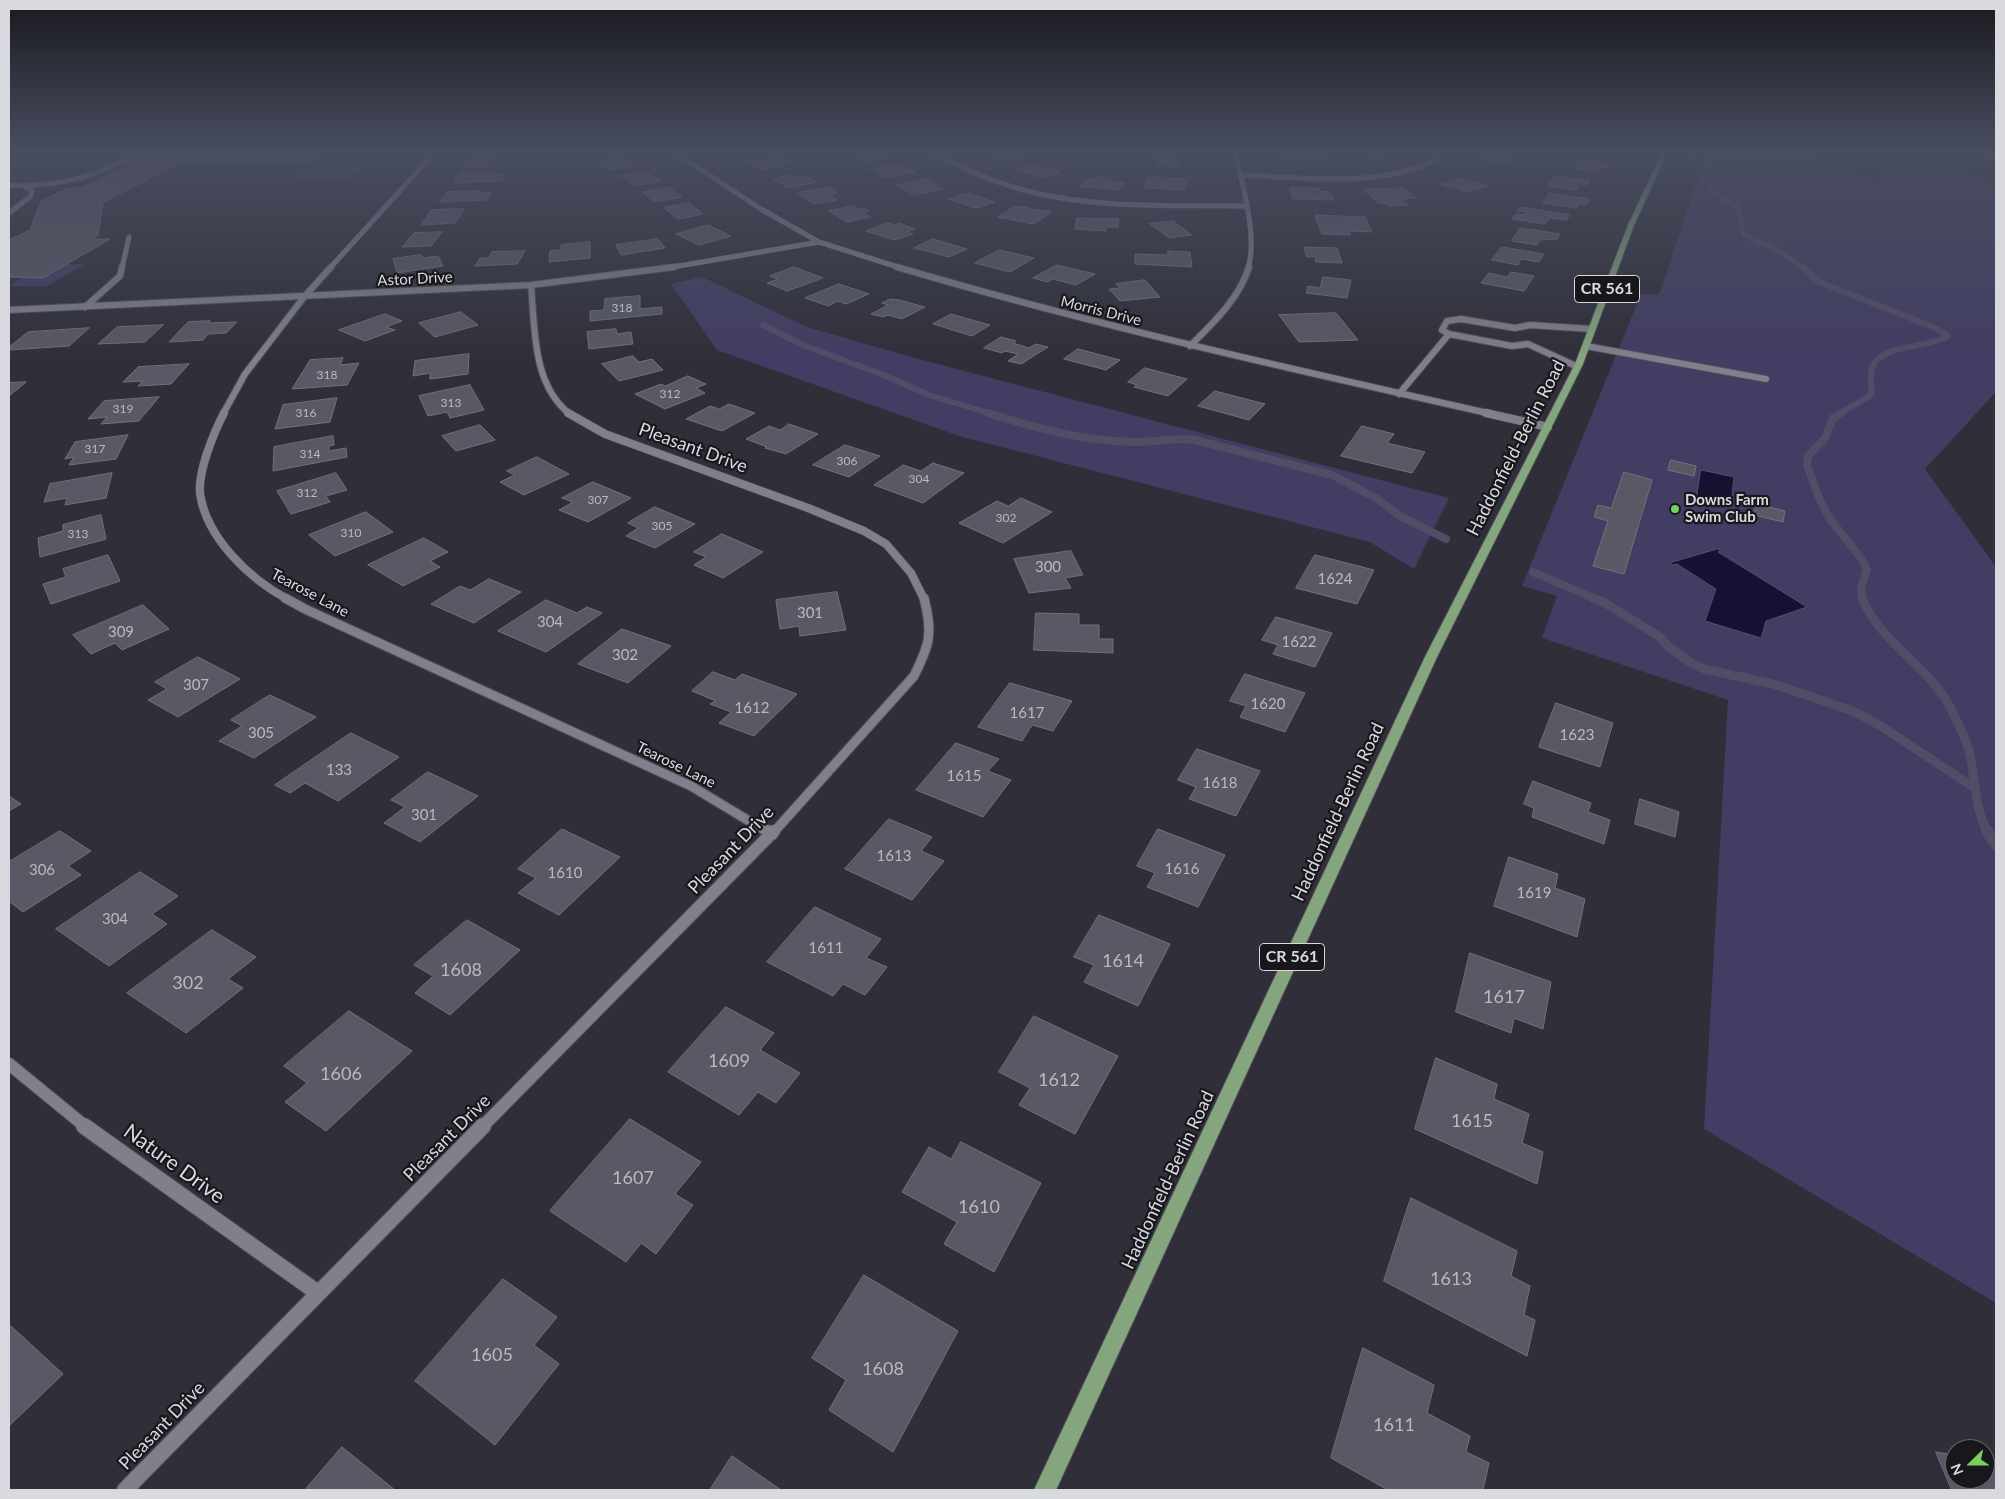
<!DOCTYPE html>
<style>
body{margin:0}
#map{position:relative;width:2005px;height:1499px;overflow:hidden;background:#302f39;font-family:Lato,sans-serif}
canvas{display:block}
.frame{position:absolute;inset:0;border:10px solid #d9d9e0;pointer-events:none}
.north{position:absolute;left:1945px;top:1439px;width:50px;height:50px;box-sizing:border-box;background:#18181c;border:1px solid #65656a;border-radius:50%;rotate:248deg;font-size:14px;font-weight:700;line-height:20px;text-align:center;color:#d9d9e0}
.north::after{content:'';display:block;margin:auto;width:18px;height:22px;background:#76d25a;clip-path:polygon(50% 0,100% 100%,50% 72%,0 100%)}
</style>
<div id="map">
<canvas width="2005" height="1499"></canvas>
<div class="frame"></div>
<div class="north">N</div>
</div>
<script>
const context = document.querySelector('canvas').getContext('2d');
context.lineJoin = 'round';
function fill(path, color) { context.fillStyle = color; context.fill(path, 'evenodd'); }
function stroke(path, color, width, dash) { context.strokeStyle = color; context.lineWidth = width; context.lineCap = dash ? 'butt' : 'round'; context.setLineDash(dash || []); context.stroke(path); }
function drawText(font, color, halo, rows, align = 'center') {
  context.font = font + ' Lato,sans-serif'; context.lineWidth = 4.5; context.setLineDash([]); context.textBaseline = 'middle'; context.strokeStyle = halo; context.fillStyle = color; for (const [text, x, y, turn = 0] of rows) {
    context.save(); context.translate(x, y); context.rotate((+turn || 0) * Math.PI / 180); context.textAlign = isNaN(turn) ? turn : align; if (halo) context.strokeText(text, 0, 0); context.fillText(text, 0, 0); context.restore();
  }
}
fill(new Path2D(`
 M1707,151H1812L1875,181L1882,168L1940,160L1996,185V392L1925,469L1996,567V1303L1704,1129L1728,700L1542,638L1557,596L1522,586L1641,294L1659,295Z
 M311,165L367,166L345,180L288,179Z
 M67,264H85L47,286H9L22,277L43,278Z
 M702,277L807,327L911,357L1449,498L1414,569L1370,542L959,436L717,350L671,284Z`), '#423d63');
const water = new Path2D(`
 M1701,470L1734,477L1731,505L1697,497Z
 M1718,549L1721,551L1718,552L1807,607L1766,621L1761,638L1705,621L1716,589L1677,564L1673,565L1670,563Z`);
fill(water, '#181033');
stroke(water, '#524c67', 1);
stroke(new Path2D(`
 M1639,151L1642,152
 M1690,157L1715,163L1698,170L1707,179L1713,192L1738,207L1744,235L1777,250L1804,268`), '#524c67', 5);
stroke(new Path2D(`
 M1803,267L1813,278L1824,284L1936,328L1948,336C1929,348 1878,345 1872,368C1869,377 1873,386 1871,395L1839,414
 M763,325L805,346L884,375L929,395L992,414`), '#524c67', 6);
stroke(new Path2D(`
 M988,413C1035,428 1081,440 1130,442C1152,443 1173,437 1195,440L1332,475L1376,498L1400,516L1446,539
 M1841,413L1833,418L1825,438L1808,456L1807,465L1819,498L1830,519L1860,557L1867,569L1861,588L1863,599
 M1533,572L1596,599`), '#524c67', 8);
stroke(new Path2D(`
 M1593,598L1605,603L1660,637L1670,648L1691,663L1704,669L1773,684L1853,711L1881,726L1973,787
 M1862,598C1878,640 1927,665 1949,705C1957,721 1966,737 1970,755C1976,782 1974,807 1988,833`), '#524c67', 9);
stroke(new Path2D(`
 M1987,831L1996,844`), '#524c67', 12);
const building = new Path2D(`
 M157,151L328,152L306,165L179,164L103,202L98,235L92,239H110L43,278L9,277V240L30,230L41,201L68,188H82Z
 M726,151H754L757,153L735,157Z
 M855,151H874L888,158L868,162L849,153Z
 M987,151H1016L1026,156L1000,161L982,152Z
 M1280,151H1323L1327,158L1285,160Z
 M1361,151H1387L1382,158L1358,155Z
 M1480,151L1513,153L1517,161H1483Z
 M1972,151H1995L1996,158L1983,157Z
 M496,155L488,166L464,167L473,156Z
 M623,155L637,165L609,170L595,160Z
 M781,155L793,161L782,164L785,166L761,170L746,162Z
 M1155,155H1178L1180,166L1156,165Z
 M1581,160L1610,164L1608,167H1603L1600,172L1576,169Z
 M899,164L916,172L885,178L869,169Z
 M1033,164L1060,172L1042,178L1015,169Z
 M491,172L489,174H506L501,181L454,183L461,173Z
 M646,172L661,181L636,186L621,176Z
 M791,175L796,178L805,176L817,182L789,188L773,179Z
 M1555,176L1590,181L1587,185L1580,184L1576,190L1547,186Z
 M1097,177L1111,178L1109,181L1125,183L1120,190L1080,186L1087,179H1095Z
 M1148,177L1187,179L1185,190L1144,188Z
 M1462,178L1488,186L1466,192L1440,184Z
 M926,179L944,189L914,195L897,185Z
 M668,187L682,197L655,202L642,192Z
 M829,187L838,193L829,195L837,200L814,204L797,193Z
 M1290,188H1319L1320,191L1330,192L1334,200L1293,199Z
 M1404,188L1416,198L1400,199L1408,205L1389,206L1385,203H1379L1364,190Z
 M480,191L479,193L492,192L487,200L439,202L447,192Z
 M967,193L995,202L976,208L948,199Z
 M1550,193L1590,199L1586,205L1579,204L1576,208L1543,203Z
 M689,203L703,214L678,219L664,208Z
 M853,206L858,209L864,208L869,211L862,212L871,217L847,222L829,211Z
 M1016,206L1051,212L1034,224L998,217Z
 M1521,207L1570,215L1566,220L1549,218L1545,224L1512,219L1516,214L1525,215L1527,212L1518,211Z
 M464,209L455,223L421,225L431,210Z
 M1315,215L1365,217L1372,232L1349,231L1351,235L1322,234Z
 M1077,218L1119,219L1118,227H1107L1106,231L1075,229Z
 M1173,221L1192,235L1169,238L1150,224Z
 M888,223L894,225L899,223L915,229L906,232L913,234L894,240L866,231Z
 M708,225L731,236L699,245L676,234Z
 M1520,228L1560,234L1557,239L1540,240L1537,245L1512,241Z
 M442,232L431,246L402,247L414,233Z
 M658,239L665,248L621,255L616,245Z
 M933,239L967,249L949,257L914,248Z
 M590,242V258L549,262L550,251L561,250V245Z
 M1304,247L1337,248L1342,263L1316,262L1315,257H1307Z
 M1502,247L1544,254L1539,262L1521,259L1518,265L1492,260Z
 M999,250L1034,258L1010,272L975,263Z
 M525,251L517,264L475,266L480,258H489L492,252Z
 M1168,251L1190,252L1192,267L1135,264V254L1168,255Z
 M421,255L423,258L438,256L443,266L397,273L393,259Z
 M1057,265L1095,274L1076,285L1053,279L1048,282L1033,278Z
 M794,267L823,278L787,291L767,283L778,279L770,276Z
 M1511,272L1534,276L1524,291L1481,283L1489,273L1507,277Z
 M1323,277L1351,280L1347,298L1306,293L1308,286L1320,288Z
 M1145,280L1160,297L1120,301L1109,289L1120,288L1116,284Z
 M839,284L869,294L846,304L838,301L828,306L805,298Z
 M640,296V309L662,307V314L590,321V311L604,310L605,299Z
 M891,299L899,300L925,307L902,319L888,315L883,317L871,314L888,305L882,303Z
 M461,312L478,325L435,337L419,323Z
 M1336,313L1358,340L1299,342L1279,315Z
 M385,314L402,321L386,327L395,330L365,341L339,330Z
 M951,314L990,325L972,336L933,324Z
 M210,321L208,323L237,322L226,333L208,334L203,340L169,342L188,322Z
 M163,325L145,342L98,344L117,327Z
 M89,328L69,346L9,350V347L28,332Z
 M616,329L617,334L631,332L633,344L589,349L587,332Z
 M1001,337L1016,341L1013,343L1029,348L1036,344L1048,347L1021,364L1008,361L1018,354L1005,351L1002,353L984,348Z
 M1078,349L1120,360L1106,370L1064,359Z
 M469,354L468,374L430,379V373L413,376L415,361Z
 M633,356L639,362L652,359L663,370L619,381L602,364Z
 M343,358L340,365L359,363L347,385L292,389L310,360Z
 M189,364L171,384L138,386L143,381L123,382L138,367Z
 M1145,368L1187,379L1168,396L1134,387L1137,385L1128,382Z
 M688,376L706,384L696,388L705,393L665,409L635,394L661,384L665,386Z
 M26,382L9,396V383Z
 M470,385L484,410L450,418L447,412L428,416L419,396Z
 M1215,391L1265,404L1249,420L1198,406Z
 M159,397L139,421L101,424L107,417L88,419L104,401Z
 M337,398L330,422L275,429L283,405Z
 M729,404L755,413L722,431L686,419L710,406L719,409Z
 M789,424L818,434L786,454L765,448L767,447L746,439L769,426L780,430Z
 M480,425L495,440L456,451L442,436Z
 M1362,426L1394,434L1387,443L1425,452L1412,473L1341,456Z
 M128,435L116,459L69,465L74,457L65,459L75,442Z
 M333,436L334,445L329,446V451L346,448L347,457L273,471L274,447Z
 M845,445L880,456L849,477L813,465Z
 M537,457L569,474L524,495L500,482L515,475L507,471Z
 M1671,460L1696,466L1694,476L1668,470Z
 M933,463L964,473L923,503L874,485L903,465L921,471Z
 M1624,472L1652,480L1624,574L1593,566L1608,521L1594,517L1598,505L1611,508Z
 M112,473L106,498L65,505L67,498L44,502L50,484Z
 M336,473L347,490L326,496L330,502L291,514L277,491Z
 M593,482L631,498L588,522L559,510L573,502L562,498Z
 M1021,498L1052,512L1003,543L959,523L997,501L1008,506Z
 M1757,504L1785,511L1783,522L1754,515Z
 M655,507L695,524L655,548L626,536L638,528L628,523Z
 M366,512L393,532L335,556L309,535Z
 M101,515L106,539L40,557L38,538L63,531V525Z
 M722,534L763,552L723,578L694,565L706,557L694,552Z
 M424,538L448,552L430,561L440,567L403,586L368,565Z
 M1071,551L1083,575L1065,578L1071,588L1029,593L1014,559Z
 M108,555L120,581L51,604L43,584L66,577L63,569Z
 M1315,555L1374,570L1357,604L1296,588Z
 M489,579L521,592L474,623L431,604L460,586L470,590Z
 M837,592L846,630L800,636L799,626L780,629L776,600Z
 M546,600L577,613L587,607L602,613L546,652L498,631Z
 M143,605L169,629L122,650L115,643L91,654L73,635Z
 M1036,613L1079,614V625H1099V639H1113V653L1034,650Z
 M1276,617L1332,633L1315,667L1273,654L1278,645L1262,640Z
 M622,629L671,646L628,683L578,664Z
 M198,657L240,679L178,717L148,700L167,689L155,682Z
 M713,672L735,680L742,674L797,694L754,736L719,723L731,712L710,704L716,701L692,691Z
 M1245,674L1305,693L1285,732L1240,717L1246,706L1230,701Z
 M1010,683L1072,701L1053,731L1032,725L1022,741L978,727Z
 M270,695L316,717L254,758L219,741L242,726L231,720Z
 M1556,703L1613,723L1600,767L1539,747Z
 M351,733L399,757L338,801L305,783L290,793L275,785Z
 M956,743L999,759L988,771L1011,780L983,817L916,790Z
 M1197,749L1260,771L1236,816L1189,799L1196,787L1178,780Z
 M428,772L478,796L420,842L384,823L405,807L391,800Z
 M1533,781L1591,803L1588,812L1610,820L1604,844L1532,817L1534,808L1524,804Z
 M9,796L21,804L9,811Z
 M1640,799L1679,812L1675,837L1635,824Z
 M889,819L932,837L921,851L944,861L912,900L845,869Z
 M562,829L620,857L559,915L518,893L536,878L518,869Z
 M1158,829L1225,855L1198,907L1147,887L1155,873L1137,866Z
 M60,831L91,851L68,866L81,875L23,912L9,901V862Z
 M1509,857L1558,874L1555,888L1585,899L1577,937L1494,906Z
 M140,872L178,896L152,914L167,924L109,966L56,929Z
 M815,907L881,939L866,958L887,967L865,995L843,984L833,996L767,962Z
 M1099,915L1170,944L1138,1006L1084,982L1094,965L1074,957Z
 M467,920L520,950L450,1015L415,993L433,976L414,965Z
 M212,930L256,957L228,979L243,988L186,1033L127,993Z
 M1470,953L1551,982L1543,1029L1514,1018L1511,1033L1456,1012Z
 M726,1007L774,1033L760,1050L800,1073L776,1103L758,1092L739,1115L668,1072Z
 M349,1011L412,1051L326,1131L285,1102L307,1083L284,1066Z
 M1034,1016L1118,1056L1075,1134L1019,1105L1030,1088L999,1072Z
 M1436,1058L1497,1084L1494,1099L1529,1114L1522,1143L1543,1152L1537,1184L1415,1129Z
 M630,1119L701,1162L675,1194L693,1205L656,1254L641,1243L626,1262L550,1211Z
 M961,1142L1041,1183L994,1272L944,1244L957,1222L902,1192L929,1147L951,1159Z
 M1411,1198L1517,1251L1511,1276L1530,1286L1524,1315L1535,1320L1527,1356L1384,1281Z
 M864,1275L958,1331L893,1452L829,1410L846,1380L812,1358Z
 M503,1279L557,1317L534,1345L559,1364L495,1445L415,1381Z
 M11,1326L63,1374L9,1426V1328Z
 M1363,1348L1434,1385L1427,1413L1470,1436L1466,1452L1489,1463L1483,1490H1388L1331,1458Z
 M342,1447L395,1490H305Z
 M1936,1452L1955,1455V1479H1985V1459L1996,1460V1490H1952Z
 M732,1456L781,1490H710Z`);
fill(building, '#595864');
stroke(building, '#72717d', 1);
const serviceFar1 = new Path2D(`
 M9,185C62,188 97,175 143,151
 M9,213L31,196L32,191L24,186
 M122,268L129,237`);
const service = new Path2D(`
 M85,307L120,276L122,267
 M1586,346L1766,379
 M1578,367L1528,344L1512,346L1449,334L1442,330L1447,321L1461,319L1515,328L1530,325L1592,329
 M1399,394L1449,334`);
const minorFar5 = new Path2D(`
 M673,151L761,209L819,242L901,268
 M928,151C961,168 995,183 1031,192C1101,209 1175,205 1247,206
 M1235,151C1242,183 1258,237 1248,268
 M9,153L11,151
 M1240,175C1301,177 1384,189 1438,158L1439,151
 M330,268L436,151
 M667,268L819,242`);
const minorFar4 = new Path2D(`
 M897,267C1093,325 1292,369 1492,414
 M531,285C535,328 532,385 570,414
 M9,310L531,285L674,267
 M1190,346C1213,323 1239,299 1249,267
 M223,414L245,374L304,297L331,267`);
const minorFar3 = new Path2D(`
 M224,413C214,432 198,471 200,493C206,538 250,579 287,599
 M568,413L605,434L808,508L864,531L886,544L911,573L924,599
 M1486,413L1548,427`);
const minorFar2 = new Path2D(`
 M285,598L305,609L691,786L769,833
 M773,833L914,676C930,644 933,633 924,598`);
const minorFar1 = new Path2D(`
 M767,831L772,834
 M9,1064L86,1127
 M482,1127L774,831`);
const minor = new Path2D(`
 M84,1126L318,1293
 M125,1490L483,1126`);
const primary = new Path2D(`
 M1663,151H1668L1634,225L1583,364L1437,657L1056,1490H1034L1425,657L1575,364L1628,225Z`);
stroke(serviceFar1, '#4e4d56', 5.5);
stroke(service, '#4e4d56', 8);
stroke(minorFar5, '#4e4d56', 5.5);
stroke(minorFar4, '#4e4d56', 8);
stroke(minorFar3, '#4e4d56', 9);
stroke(minorFar2, '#4e4d56', 11);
stroke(minorFar1, '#4e4d56', 14);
stroke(minor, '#4e4d56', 18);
stroke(primary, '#4e4d56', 2);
stroke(serviceFar1, '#807f8b', 5);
stroke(service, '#807f8b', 6);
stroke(minorFar5, '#807f8b', 5);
stroke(minorFar4, '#807f8b', 6);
stroke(minorFar3, '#807f8b', 8);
stroke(minorFar2, '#807f8b', 9);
stroke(minorFar1, '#807f8b', 12);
stroke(minor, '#807f8b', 16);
fill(primary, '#84a57e');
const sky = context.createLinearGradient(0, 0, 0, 361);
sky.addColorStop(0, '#1a1a1f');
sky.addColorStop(0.42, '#484d5f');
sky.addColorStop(1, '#484d5f00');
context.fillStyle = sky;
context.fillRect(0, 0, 2005, 361);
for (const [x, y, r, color] of [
 [1675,509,5,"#76d25a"]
]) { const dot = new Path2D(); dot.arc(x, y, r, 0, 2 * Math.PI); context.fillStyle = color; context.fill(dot); stroke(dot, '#18181c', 2); }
drawText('12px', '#b9b9c1', null, [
 ["318",622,308],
 ["318",327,375],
 ["312",670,394],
 ["313",451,403],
 ["319",123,409],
 ["316",306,413],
 ["317",95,449],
 ["314",310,454],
 ["306",847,461],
 ["304",919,479],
 ["312",307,493],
 ["307",598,500],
 ["302",1006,518],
 ["305",662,526],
 ["310",351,533],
 ["313",78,534]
]);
drawText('15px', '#d9d9e0', '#18181c', [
 ["Astor Drive",415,279,-3],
 ["Morris Drive",1101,311,14],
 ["Tearose Lane",310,593,28],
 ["Tearose Lane",676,765,26]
]);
drawText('bold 15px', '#d9d9e0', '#18181c', [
 ["Downs Farm",1685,500],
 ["Swim Club",1685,517]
], 'left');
drawText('15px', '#b9b9c1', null, [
 ["300",1048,567],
 ["1624",1335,579],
 ["301",810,613],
 ["304",550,622],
 ["309",121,632],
 ["1622",1299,642],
 ["302",625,655],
 ["307",196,685],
 ["1620",1268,704],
 ["1612",752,708],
 ["1617",1027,713],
 ["305",261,733],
 ["1623",1577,735],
 ["133",339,770],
 ["1615",964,776],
 ["1618",1220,783],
 ["301",424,815],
 ["1613",894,856],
 ["1616",1182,869],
 ["306",42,870],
 ["1610",565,873],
 ["1619",1534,893],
 ["304",115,919],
 ["1611",826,948]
]);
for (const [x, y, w] of [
 [1607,289,65],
 [1292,957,65]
]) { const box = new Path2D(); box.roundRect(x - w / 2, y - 13.5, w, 27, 4); context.fillStyle = '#18181c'; context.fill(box); stroke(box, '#d9d9e0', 1); }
drawText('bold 16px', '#d9d9e0', null, [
 ["CR 561",1607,289],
 ["CR 561",1292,957]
]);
drawText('18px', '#d9d9e0', '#18181c', [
 ["Pleasant Drive",693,448,20],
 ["Haddonfield-Berlin Road",1516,448,-63],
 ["Haddonfield-Berlin Road",1338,812,-65],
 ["Pleasant Drive",731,850,-46],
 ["Pleasant Drive",447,1138,-45],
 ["Haddonfield-Berlin Road",1168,1180,-65],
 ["Pleasant Drive",162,1426,-46]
]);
drawText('18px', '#b9b9c1', null, [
 ["1614",1123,961],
 ["1608",461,970],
 ["302",188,983],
 ["1617",1504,997],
 ["1609",729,1061],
 ["1606",341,1074],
 ["1612",1059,1080],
 ["1615",1472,1121],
 ["1607",633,1178],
 ["1610",979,1207],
 ["1613",1451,1279],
 ["1605",492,1355],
 ["1608",883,1369],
 ["1611",1394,1425]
]);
drawText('21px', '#d9d9e0', '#18181c', [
 ["Nature Drive",174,1164,36]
]);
</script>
